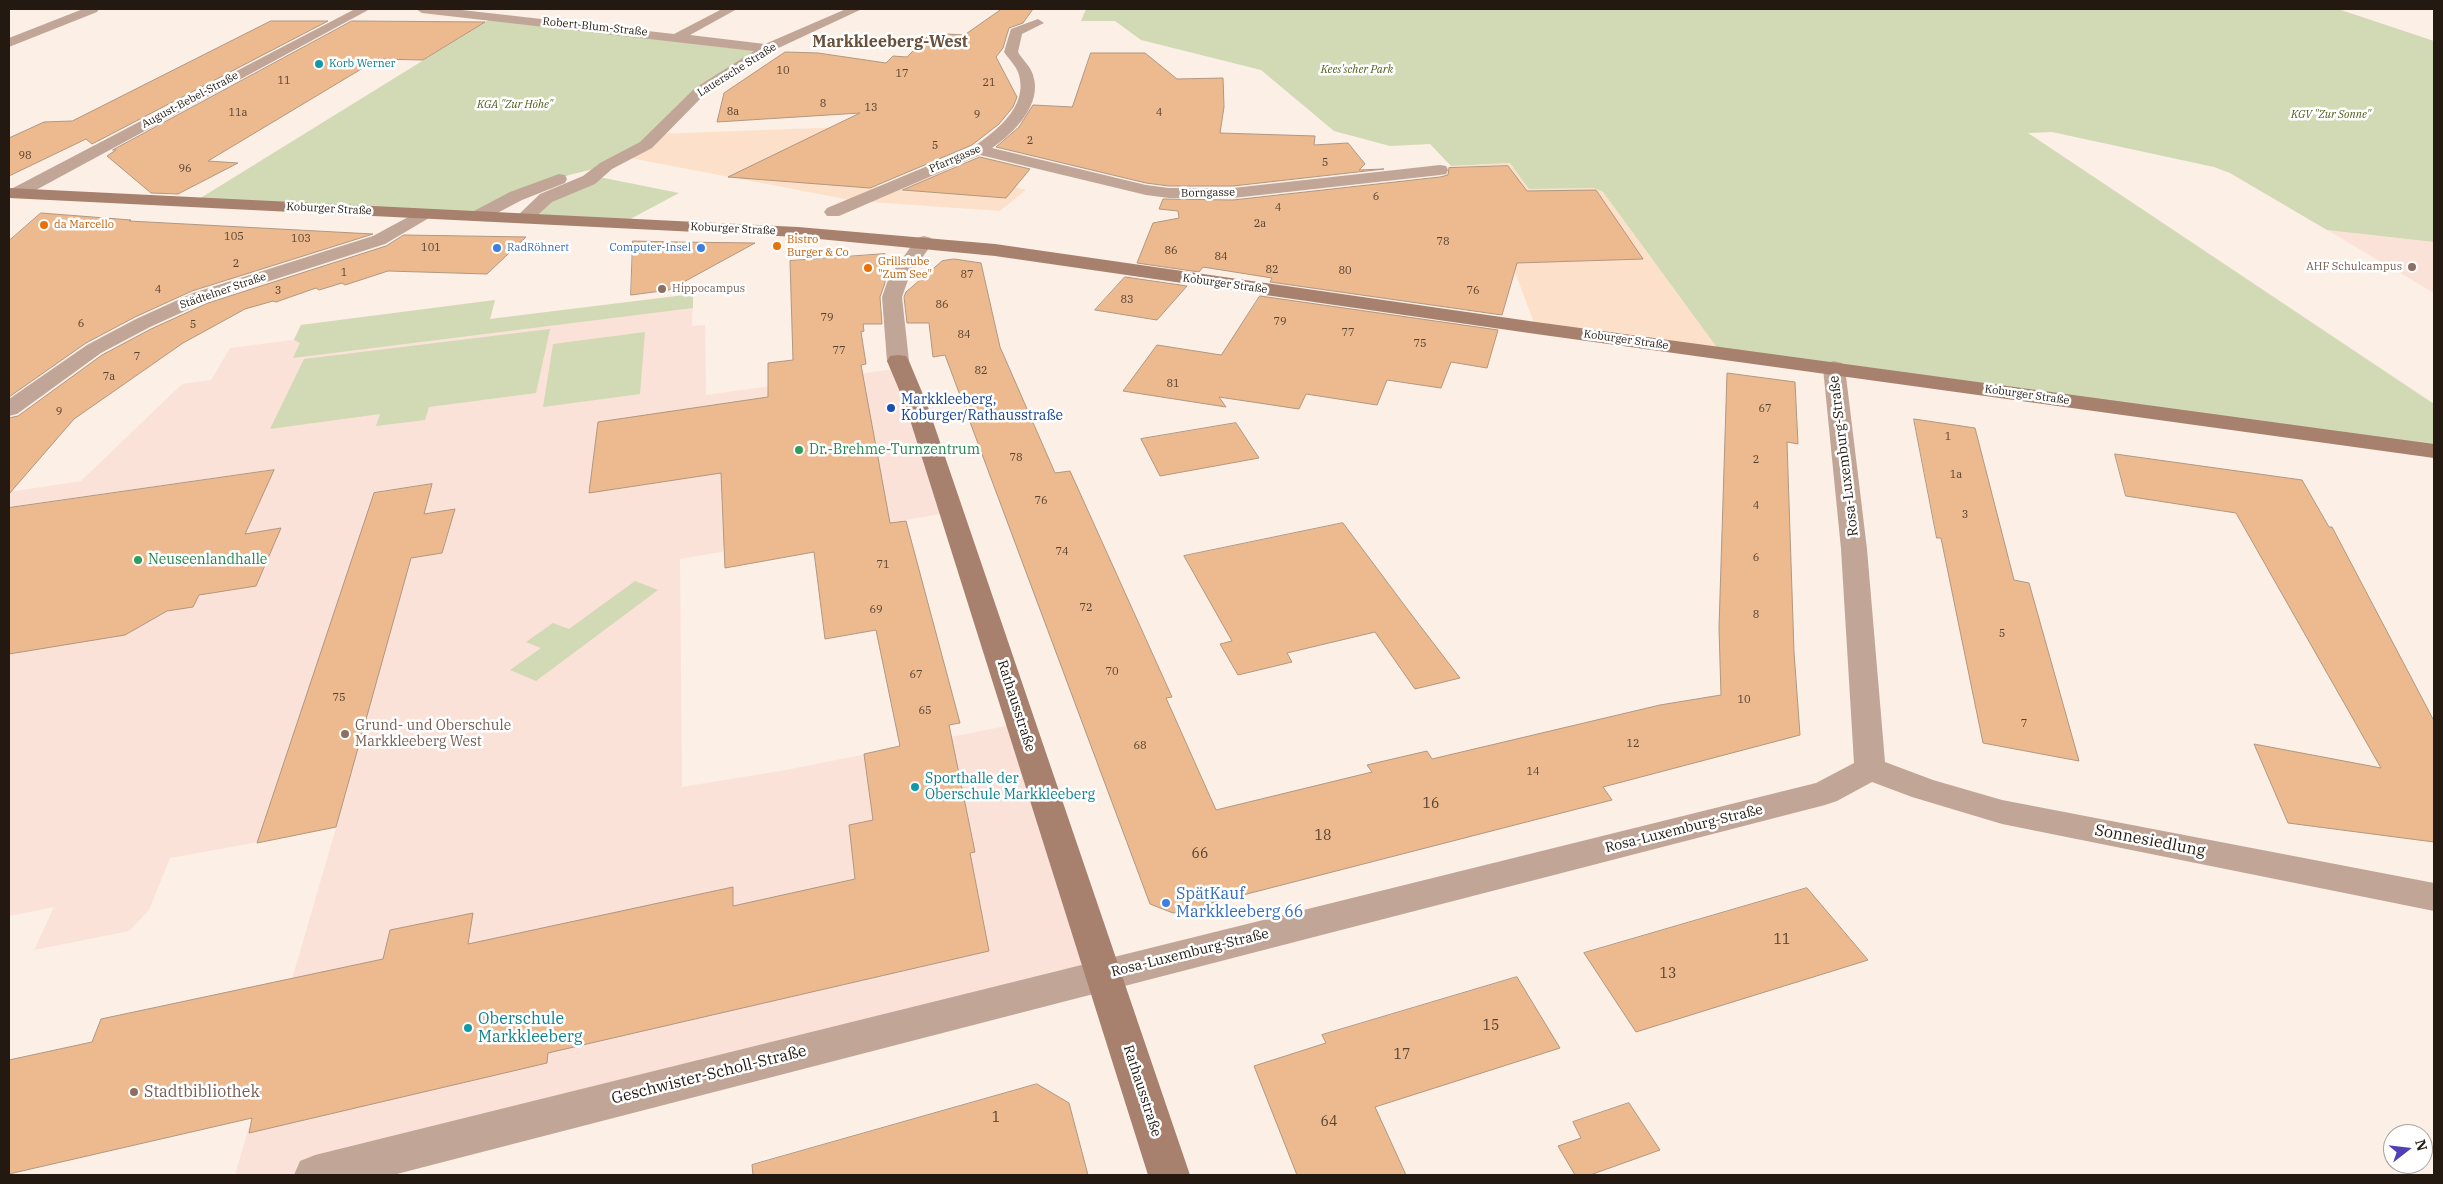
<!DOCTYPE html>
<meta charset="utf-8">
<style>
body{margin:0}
#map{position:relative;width:2443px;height:1184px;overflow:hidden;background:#fbefe6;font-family:"IBM Plex Serif",serif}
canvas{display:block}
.frame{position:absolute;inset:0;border:10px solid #231910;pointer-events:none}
.north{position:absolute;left:2383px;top:1124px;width:50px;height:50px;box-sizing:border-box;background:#fff;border:1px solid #a7a39f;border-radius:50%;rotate:74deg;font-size:14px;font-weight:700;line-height:20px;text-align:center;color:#231910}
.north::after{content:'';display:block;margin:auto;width:18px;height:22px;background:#4e41b8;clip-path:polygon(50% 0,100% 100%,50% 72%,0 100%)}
</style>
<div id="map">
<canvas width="2443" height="1184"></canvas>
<div class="frame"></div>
<div class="north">N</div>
</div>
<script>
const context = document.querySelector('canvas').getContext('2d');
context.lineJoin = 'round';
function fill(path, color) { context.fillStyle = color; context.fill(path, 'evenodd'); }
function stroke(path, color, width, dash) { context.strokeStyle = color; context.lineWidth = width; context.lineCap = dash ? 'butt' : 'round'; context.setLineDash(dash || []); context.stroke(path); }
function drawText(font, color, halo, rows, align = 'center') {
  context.font = font + ' "IBM Plex Serif",serif'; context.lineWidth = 5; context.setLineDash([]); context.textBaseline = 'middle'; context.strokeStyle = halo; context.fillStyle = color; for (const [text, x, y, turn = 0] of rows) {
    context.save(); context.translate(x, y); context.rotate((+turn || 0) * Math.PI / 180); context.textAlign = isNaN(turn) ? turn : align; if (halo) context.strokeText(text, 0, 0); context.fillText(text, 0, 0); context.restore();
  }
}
fill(new Path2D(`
 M873,126L820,160L883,189L937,167L1026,190L1000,211L856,201L625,157L657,134Z
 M1510,163L1530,189L1594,188L1603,192L1721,353L1536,328L1500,232L1440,170L1445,167Z`), '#fce0c9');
fill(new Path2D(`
 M2327,230L2434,242V293Z
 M693,294L692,326L705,325L706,395L902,368L952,512L680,559L682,787L786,770L1021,723L1104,974L315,1175H235L336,828L170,858L149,910L129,931L34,950L54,907L9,916V492L81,481L182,384L211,380L230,348L293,340L301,325L495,300L490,319Z`), '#fae2d9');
fill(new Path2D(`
 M1086,9H2338L2434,41V242L2327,230L2230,173L2214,167L2052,132L2028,133L2434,404V451L1721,353L1603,192L1594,188L1529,189L1510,163L1451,166L1430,144L1390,146L1334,131L1261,70L1141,40L1115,21H1081Z
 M495,16L767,48L700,91L654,137L606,166L569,175L516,196L478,216L194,202Z
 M594,176L679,193L621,224L523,219Z
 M693,294V308L293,358L300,343L294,340L301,325L495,300L490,319Z
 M550,329L536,393L429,407L425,420L376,426L380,414L270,429L304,359Z
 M645,332L640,394L543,407L553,344Z
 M635,581L658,590L536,681L510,670L541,648L526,642L553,623L569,629Z`), '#d1dab4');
const building = new Path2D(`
 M1002,9H1033L1023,23L1009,28L1003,48L996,57L1017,97L1013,107L999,124L972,145L870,188L728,177L860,113L717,122L724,93L785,52L818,53L886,63L893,56L907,57L931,33L964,35Z
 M271,21H328L92,144L86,139L9,176V138L44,122L72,121Z
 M352,21L485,22L423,60L378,59L208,161L238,163L178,194L151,193L107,156L116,150H113Z
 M1091,53H1145L1177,79L1223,78L1224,107L1220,133L1315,136L1314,145L1348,143L1365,164L1359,170L1384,169L1233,186H1169L1146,183L996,147L1019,127L1033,105L1072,107Z
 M980,157L1030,169L1006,198L903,190Z
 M1508,166L1527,191L1596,190L1643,259L1517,263L1502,315L1270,282L1272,278L1203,267L1199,272L1137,263L1153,223L1179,218L1178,211L1159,209L1163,199L1233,200L1440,177L1448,175L1449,168Z
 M41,213L131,220L129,221L373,234L192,291L135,317L86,343L9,397V241Z
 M404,235L526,237L487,274L388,271L345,285L342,283L319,290L316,288L276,302L273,301L245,309L183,343L74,419L9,494V418L18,416L102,355L151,329L208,303L386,246Z
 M633,241L675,242L755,243L669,290L631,295Z
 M885,254V283L880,297L882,324H863L864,331L861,332L866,364L861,365L890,523L906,521L960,723L949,725L975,852L970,853L989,951L548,1053L547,1063L249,1133L252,1118L9,1174V1060L92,1042L101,1019L383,959L390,930L473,913L468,944L733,887V906L855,879L849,825L873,820L864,754L900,746L876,630L825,639L814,552L725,568L721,473L589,493L598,422L768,397V363L793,360L790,261Z
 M954,259L981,263L1000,347L1055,473L1070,471L1172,697L1166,698L1216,810L1372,772L1367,765L1427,751L1432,759L1660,705L1721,695L1719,628L1727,373L1795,382L1798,444L1787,442L1794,652L1800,735L1603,787L1612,800L1173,913L1150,904L945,355L933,357L929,323H907L904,297L906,292L942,261Z
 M1125,277L1187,286L1157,320L1095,310Z
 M1260,296L1498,330L1487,368L1451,362L1441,388L1387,380L1377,405L1306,394L1299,409L1219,397L1226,407L1123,391L1157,345L1221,355Z
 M1914,419L1975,428L2014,580L2029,583L2079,761L1983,743L1941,538H1937Z
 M1236,423L1259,458L1160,476L1141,439Z
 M2115,454L2302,480L2329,527H2332L2434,721V842L2288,823L2254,744L2381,768L2236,513L2126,496Z
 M274,470L245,534L281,528L256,586L199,595L193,607L167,611L125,635L9,654V508Z
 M432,484L424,514L455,509L442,553L411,558L336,827L257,843L374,493Z
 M1343,523L1408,610L1460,678L1415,689L1375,632L1287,653L1292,662L1238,675L1220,644L1232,641L1184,556Z
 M1807,888L1868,960L1636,1032L1584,953Z
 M1517,977L1560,1048L1375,1107L1406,1175H1297L1254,1066L1326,1043L1322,1035Z
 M1037,1084L1069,1103L1088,1175H753L752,1165Z
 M1629,1103L1660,1150L1590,1175H1575L1558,1146L1581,1138L1573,1122Z`);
fill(building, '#ecba8e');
stroke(building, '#b19780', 1);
fill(new Path2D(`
 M83,9H99L97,12L9,47V38Z
 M355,9H370L23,197L17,198L9,193L11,189Z
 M416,9H453L674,34L722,9H737L690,35L765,44L846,9H862L772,51L705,94L652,148L612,169L595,184L552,202L529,223H517L514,219L540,194L583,176L600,163L640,142L695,88L754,51L422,13Z
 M1038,19L1044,23L1022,34L1018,52C1022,59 1031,67 1033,75C1043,104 1014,133 992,148L1146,185L1169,188H1233L1440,165L1446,166L1448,170L1446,174L1440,175L1233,198H1169L1146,195L980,155L839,216H827L824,212L827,208L973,147C996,131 1028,107 1019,75C1017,67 1009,59 1004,52L1010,32L1011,29Z
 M559,174L565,175L567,179L565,183L522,200L484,220H472L469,216L472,212L510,192Z
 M423,209L429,210L432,214L429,218L385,244L207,301L150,327L101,353L17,414L9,416V399L87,345L136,319L193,293L373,236Z
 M924,236L931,238L933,242L909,277L902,297L909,361L906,366L898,367L890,366L887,361L882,297L889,277L917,238Z
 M1834,361L1842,363L1845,368L1867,549L1885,762L1933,780L2002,800L2434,883V911L2002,824L1912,797L1872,782L1837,801L1825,805L393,1175H294L300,1161L315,1155L1816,783L1854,763L1841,549L1823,368L1826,363Z`), '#c1a698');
fill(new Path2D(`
 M9,188L798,227L995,244L1536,322L2434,444V458L1536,334L995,256L798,237L9,198Z
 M898,355L906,356L909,361L927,404L1190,1175H1148L905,404L887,361L890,356Z`), '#a7816d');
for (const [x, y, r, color] of [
 [319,64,5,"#0f9aa8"],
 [44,225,5,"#e8710a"],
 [777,246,5,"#e8710a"],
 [497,248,5,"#3f7fe0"],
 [701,248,5,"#3f7fe0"],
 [2412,267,5,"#8d6e63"],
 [868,268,5,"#e8710a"],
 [662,289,5,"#8d6e63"],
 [891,408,5,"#1a4fb4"],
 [799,450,5,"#2e9e5b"],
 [138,560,5,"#2e9e5b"],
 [345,734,5,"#8d6e63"],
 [915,787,5,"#0f9aa8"],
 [1166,903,5,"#3f7fe0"],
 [468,1028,5,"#0f9aa8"],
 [134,1092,5,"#8d6e63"]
]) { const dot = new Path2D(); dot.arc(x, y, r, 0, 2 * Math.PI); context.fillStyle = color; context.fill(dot); stroke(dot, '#fff', 2); }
drawText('11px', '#231910', '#fff', [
 ["Robert-Blum-Straße",595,27,6],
 ["Lauersche Straße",737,70,-32],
 ["August-Bebel-Straße",190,100,-28],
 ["Pfarrgasse",955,159,-23],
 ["Borngasse",1208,193,-1],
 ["Koburger Straße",329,209,3],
 ["Koburger Straße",733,229,3],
 ["Koburger Straße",1225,284,8],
 ["Städtelner Straße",223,291,-19],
 ["Koburger Straße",1626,340,8],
 ["Koburger Straße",2027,395,8]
]);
drawText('11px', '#0d838f', '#fff', [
 ["Korb Werner",329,64]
], 'left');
drawText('italic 11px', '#515b18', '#fff', [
 ["Kees'scher Park",1357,70],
 ["KGA \"Zur Höhe\"",515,105],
 ["KGV \"Zur Sonne\"",2331,115]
]);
drawText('11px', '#554130', null, [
 ["10",783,71],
 ["17",902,74],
 ["11",284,81],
 ["21",989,83],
 ["8",823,104],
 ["13",871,108],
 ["8a",733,112],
 ["11a",238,113],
 ["4",1159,113],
 ["9",977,115],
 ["2",1030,141],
 ["5",935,146],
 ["98",25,156],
 ["5",1325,163],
 ["96",185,169],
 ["6",1376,197],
 ["4",1278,208],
 ["2a",1260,224],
 ["105",234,237],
 ["103",301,239],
 ["78",1443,242],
 ["101",431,248],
 ["86",1171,251],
 ["84",1221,257],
 ["2",236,264],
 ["82",1272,270],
 ["80",1345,271],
 ["1",344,273],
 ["87",967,275],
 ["4",158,290],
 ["3",278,291],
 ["76",1473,291],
 ["83",1127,300],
 ["86",942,305],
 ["79",827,318],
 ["79",1280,322],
 ["6",81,324],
 ["5",193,325],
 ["77",1348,333],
 ["84",964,335],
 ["75",1420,344],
 ["77",839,351],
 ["7",137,357],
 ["82",981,371],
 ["7a",109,377],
 ["81",1173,384],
 ["67",1765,409],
 ["9",59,412],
 ["1",1948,437],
 ["78",1016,458],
 ["2",1756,460],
 ["1a",1956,475],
 ["76",1041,501],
 ["4",1756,506],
 ["3",1965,515],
 ["74",1062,552],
 ["6",1756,558],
 ["71",883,565],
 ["72",1086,608],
 ["69",876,610],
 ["8",1756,615],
 ["5",2002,634],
 ["70",1112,672],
 ["67",916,675],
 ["75",339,698],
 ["10",1744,700],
 ["65",925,711],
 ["7",2024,724],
 ["12",1633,744],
 ["68",1140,746],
 ["14",1533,772]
]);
drawText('11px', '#c56008', '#fff', [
 ["da Marcello",54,225],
 ["Bistro",787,240],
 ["Burger & Co",787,253],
 ["Grillstube",878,262],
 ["\"Zum See\"",878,275]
], 'left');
drawText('11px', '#366cbe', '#fff', [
 ["RadRöhnert",507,248],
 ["Computer-Insel",691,248,"right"]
], 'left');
drawText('11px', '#785e54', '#fff', [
 ["AHF Schulcampus",2402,267],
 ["Hippocampus",672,289,"left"]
], 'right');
drawText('14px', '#164399', '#fff', [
 ["Markkleeberg,",901,400],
 ["Koburger/Rathausstraße",901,416]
], 'left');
drawText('14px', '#27864d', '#fff', [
 ["Dr.-Brehme-Turnzentrum",809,450],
 ["Neuseenlandhalle",148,560]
], 'left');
drawText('14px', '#231910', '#fff', [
 ["Rosa-Luxemburg-Straße",1844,456,-97],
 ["Rathausstraße",1016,706,72],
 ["Rosa-Luxemburg-Straße",1684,829,-14],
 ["Rosa-Luxemburg-Straße",1190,953,-14],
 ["Rathausstraße",1142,1091,72]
]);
drawText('14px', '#785e54', '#fff', [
 ["Grund- und Oberschule",355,726],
 ["Markkleeberg West",355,742]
], 'left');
drawText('14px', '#0d838f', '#fff', [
 ["Sporthalle der",925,779],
 ["Oberschule Markkleeberg",925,795]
], 'left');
drawText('14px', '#554130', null, [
 ["16",1431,804],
 ["18",1323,836],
 ["66",1200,854],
 ["11",1782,940],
 ["13",1668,974],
 ["15",1491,1026],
 ["17",1402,1055],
 ["1",996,1118],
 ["64",1329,1122]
]);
drawText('bold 16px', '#69513c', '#fff', [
 ["Markkleeberg-West",890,42]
]);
drawText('16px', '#231910', '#fff', [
 ["Sonnesiedlung",2150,841,11],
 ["Geschwister-Scholl-Straße",709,1075,-14]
]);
drawText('16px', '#366cbe', '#fff', [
 ["SpätKauf",1176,894],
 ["Markkleeberg 66",1176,912]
], 'left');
drawText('16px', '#0d838f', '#fff', [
 ["Oberschule",478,1019],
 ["Markkleeberg",478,1037]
], 'left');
drawText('16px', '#785e54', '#fff', [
 ["Stadtbibliothek",144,1092]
], 'left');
</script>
